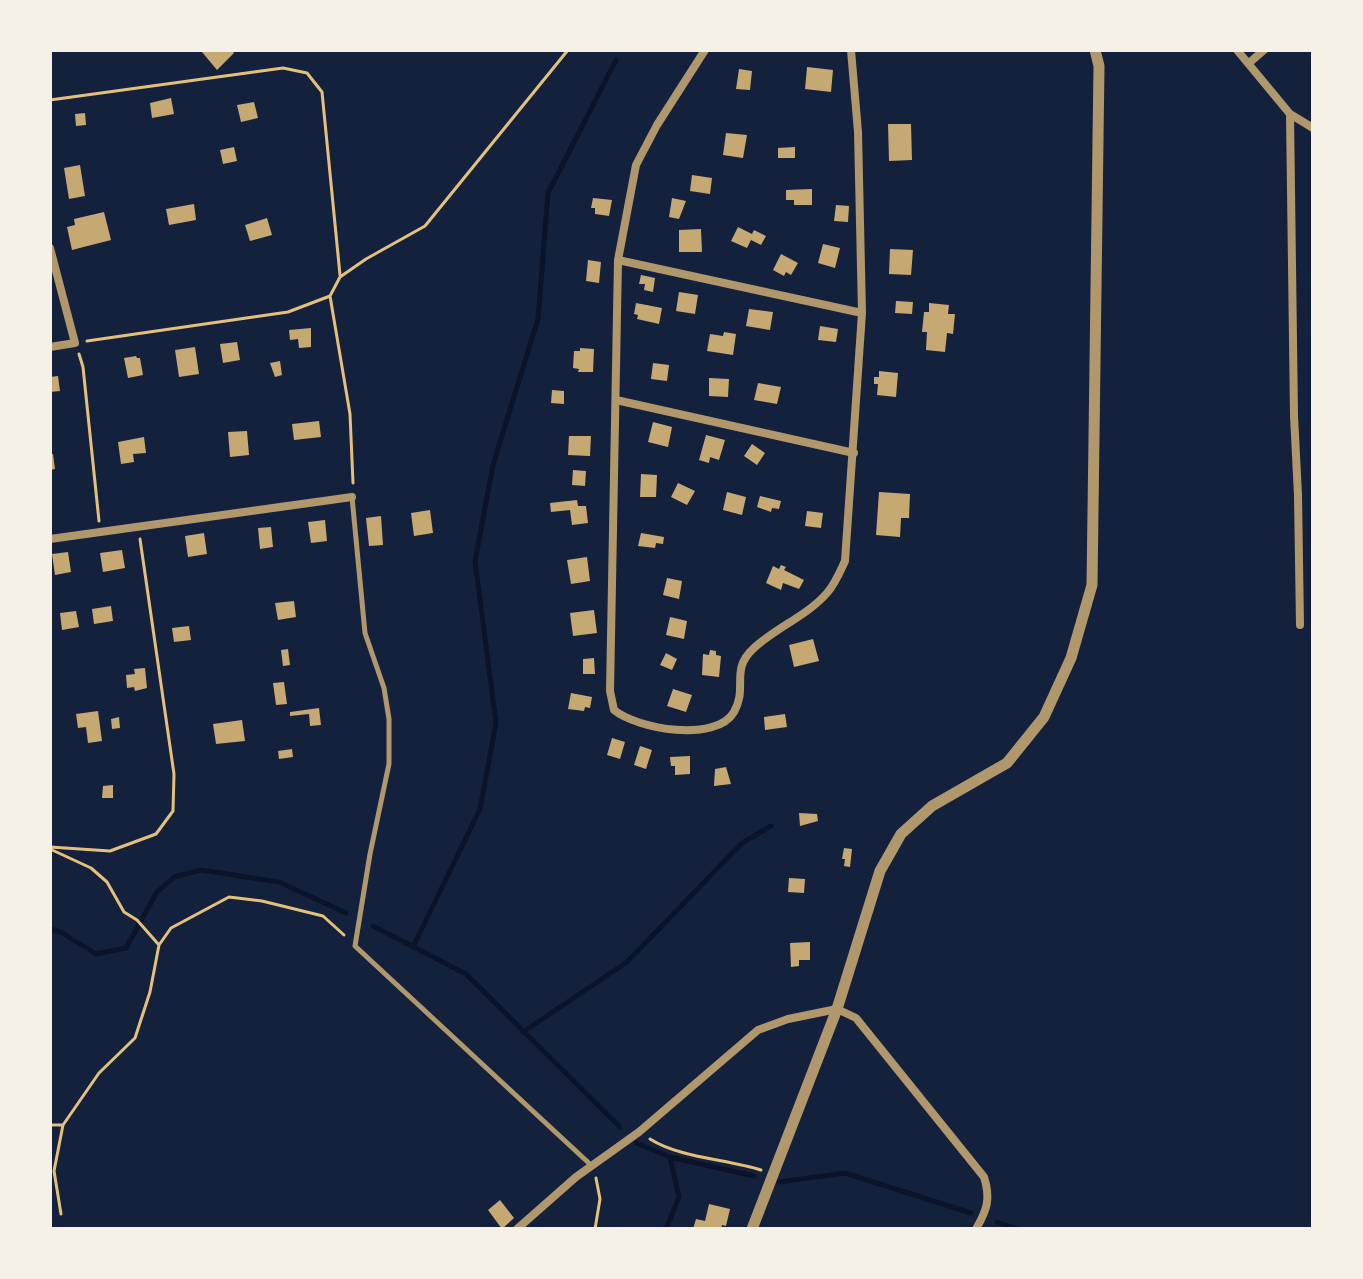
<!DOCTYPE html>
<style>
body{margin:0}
#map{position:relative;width:1363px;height:1279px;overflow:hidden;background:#14213d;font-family:Commissioner,sans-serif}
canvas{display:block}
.frame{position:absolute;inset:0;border:52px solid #f6f1e7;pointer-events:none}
</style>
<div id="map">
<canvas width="1363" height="1279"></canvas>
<div class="frame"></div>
</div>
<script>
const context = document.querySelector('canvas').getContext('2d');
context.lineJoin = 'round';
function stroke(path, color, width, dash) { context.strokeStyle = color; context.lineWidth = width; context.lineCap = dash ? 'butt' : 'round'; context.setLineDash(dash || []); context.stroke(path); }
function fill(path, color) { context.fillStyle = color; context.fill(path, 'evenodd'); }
stroke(new Path2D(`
 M373,926L466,974L620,1127
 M50,929L61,932L96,954L126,948L157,892L174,877L201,870L279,882L346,913
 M414,945L480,809L496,723L475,561L493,465L538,319L548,193L616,60
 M523,1032L627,962L742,843L771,826
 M636,1143L670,1157L754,1176
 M779,1182L845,1173L971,1213
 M997,1222L1018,1229
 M666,1229L679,1197L670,1157`), '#0b132b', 5);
fill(new Path2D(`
 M205,50H232L234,53L217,70L202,52Z
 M807,67L833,70L831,92L805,89Z
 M739,69L752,71L750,90L736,89Z
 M171,98L174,114L152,118L150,103Z
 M254,102L258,118L241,122L237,105Z
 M85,113L86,125L76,126L75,114Z
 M888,124H911L912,160L889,161Z
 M726,133L747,135L743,158L723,155Z
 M234,147L237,161L223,164L220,150Z
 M795,147V158H778V148Z
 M80,165L85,196L69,199L64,168Z
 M692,175L712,178L710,194L690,191Z
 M812,189V205H794V200H786V190Z
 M593,198L612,200L609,216L595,214V208H591Z
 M672,198L686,201L679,219L669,217Z
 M194,204L196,220L169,225L166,209Z
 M836,205L849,206L848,222L834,221Z
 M104,212L111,240L72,250L67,227L75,225L74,219Z
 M267,218L272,235L250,241L245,225Z
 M738,227L752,234L754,230L766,236L761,245L751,240L747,248L731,241Z
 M701,229L702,252H679V230Z
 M823,244L840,248L835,268L818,263Z
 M890,249L913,250L911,275L889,274Z
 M781,254L798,263L791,275L786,272L784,276L773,270Z
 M588,260L601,262L599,283L586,281Z
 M641,275L655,278L653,292L644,290L645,284H639Z
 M679,292L698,295L695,314L676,311Z
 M896,301L913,302L912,314L895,313Z
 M636,303L662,308L659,324L637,319L638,315L634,314Z
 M929,303L949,305L948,314H955L953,334L947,333L945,352L926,350L927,332H922L924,312H929Z
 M749,309L773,312L770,330L746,326Z
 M820,326L838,329L836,342L818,340Z
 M311,328V347L299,348L298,339L290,340L289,330Z
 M724,332L736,334L733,355L707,351L710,334L723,336Z
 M237,342L240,360L223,363L220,344Z
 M195,347L199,374L179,377L175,350Z
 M580,348L594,349L593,372H578L579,369L573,368L574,351H580Z
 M136,356L137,358H140L143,375L128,378L124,358Z
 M280,361L282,375L275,377L270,363Z
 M653,363L669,365L667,381L651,379Z
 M879,371L898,373L896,397L877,395L878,384H874V377H879Z
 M58,376L60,391L50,392V377Z
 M709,378L729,379L728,397L709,396Z
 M758,383L781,387L777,404L754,400Z
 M552,390L564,391V404L551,403Z
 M319,421L321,437L294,440L292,424Z
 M653,422L672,427L668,447L648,442Z
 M247,431L249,455L230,457L228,432Z
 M706,435L725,440L719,460L710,457L709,463L699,460Z
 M569,436H591L590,456L568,455Z
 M144,437L146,453L133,454L134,462L121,464L118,442Z
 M752,444L765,453L757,465L744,456Z
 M50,454H53L55,469L50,470Z
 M573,470L586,471L585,486L572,485Z
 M641,474L657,475L656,497H640Z
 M678,483L695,491L687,505L671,497Z
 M727,492L746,497L742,515L723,510Z
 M879,492L910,494L909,518H901L900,537L876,535Z
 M760,496L781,501L779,509L772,508L771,512L757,507Z
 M577,500L578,506H586L588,523L572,525L570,510L551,512L550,503Z
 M430,510L433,533L414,536L411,513Z
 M807,511L823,513L821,528L805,526Z
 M381,516L383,545L369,546L366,518Z
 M325,520L327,541L311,543L308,522Z
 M271,527L273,547L260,549L258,528Z
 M204,533L207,554L188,557L185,536Z
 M641,533L664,537L663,544L656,543L655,548L638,546Z
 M122,550L125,568L103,572L100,553Z
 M68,552L71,572L55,575L52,554Z
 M587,557L590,581L571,584L567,560Z
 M781,565L786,567L784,570L804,580L799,589L783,583L781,590L766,583L773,566L779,569Z
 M667,578L682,581L679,599L663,595Z
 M294,601L296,617L278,620L275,603Z
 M111,606L113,621L94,624L92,609Z
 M594,610L597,633L573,636L570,613Z
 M76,611L79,627L62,630L60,613Z
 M670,617L687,621L684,639L666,635Z
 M189,626L191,640L174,642L172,628Z
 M813,639L819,661L794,667L789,645Z
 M288,649L290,665L283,666L281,650Z
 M710,650L716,651V655L721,656L719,677L702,675L703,654L709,655Z
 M666,653L677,659L672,670L660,665Z
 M594,658L595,674H583V659Z
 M145,668L147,688L135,691L134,687L127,688L126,675L135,674L134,669Z
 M284,682L287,704L276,705L273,683Z
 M673,689L692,695L686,712L667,706Z
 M571,693L592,697L590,708L585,707L584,711L568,709Z
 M319,708L321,725L310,726L309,714L290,716V712Z
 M98,711L102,741L88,743L86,727L78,728L76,714Z
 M785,714L787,727L765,730L764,717Z
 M119,717L120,728L112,729L111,719Z
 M242,720L245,741L216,744L213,724Z
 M612,738L625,742L620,759L607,755Z
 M640,746L652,750L646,769L634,765Z
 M292,749L293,757L279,759L278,751Z
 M690,756V774L675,775V766H671L670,757Z
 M726,767L731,784L714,786L715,769Z
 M113,785V798H102L103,786Z
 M799,813L817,814L818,821L800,826Z
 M844,848L852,849L850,867L844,866L845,859H842Z
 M789,878L805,879L804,893L788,892Z
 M810,942V960H799V966L791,967L790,943Z
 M500,1200L514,1218L502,1229L488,1210Z
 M709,1204L730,1209L726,1226L722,1225L721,1229H693L696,1219L705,1221Z`), '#c6a872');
stroke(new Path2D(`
 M50,100L283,68L307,73L322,92L340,275
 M330,296L350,414L353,483
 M87,341L288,312L330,296L340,277L366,259L425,226L568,50
 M79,354L83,367L99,521
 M50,847L110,851L156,834L173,811L174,774L140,539
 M50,849L91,868L107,882L124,912L137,920L159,945
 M50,1125H63
 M650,1139C680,1158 727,1159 761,1170
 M61,1214L54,1171L63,1125L99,1073L135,1038L150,992L159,945L171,928L229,897L262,901L323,916L344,935
 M595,1229L600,1199L596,1178`), '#e5c07b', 3);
stroke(new Path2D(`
 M352,497L365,633L384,688L389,719V764L370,854L355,946L592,1166`), '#b1986c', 5);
stroke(new Path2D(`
 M705,50L657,125L636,165L618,260L610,691L614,710C637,729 716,743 734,712C748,688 730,670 753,649C775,628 807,616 827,593C835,584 840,572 845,561L862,313L858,132L851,50
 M1237,50L1290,114L1313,128
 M1249,63L1264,50
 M1290,114L1294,416L1298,495L1300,625
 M50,248L75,343L50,347
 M618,260L862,313
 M616,400L854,453
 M50,539L352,497
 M517,1229L576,1177L639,1132L758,1030L788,1019L837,1009L856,1018L984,1177C991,1199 987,1210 976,1229`), '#b1986c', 8);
stroke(new Path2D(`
 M752,1229L837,1009L880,871L901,834L932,806L1007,763L1044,717L1071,658L1092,585L1099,66L1095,50`), '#b1986c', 11);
</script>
